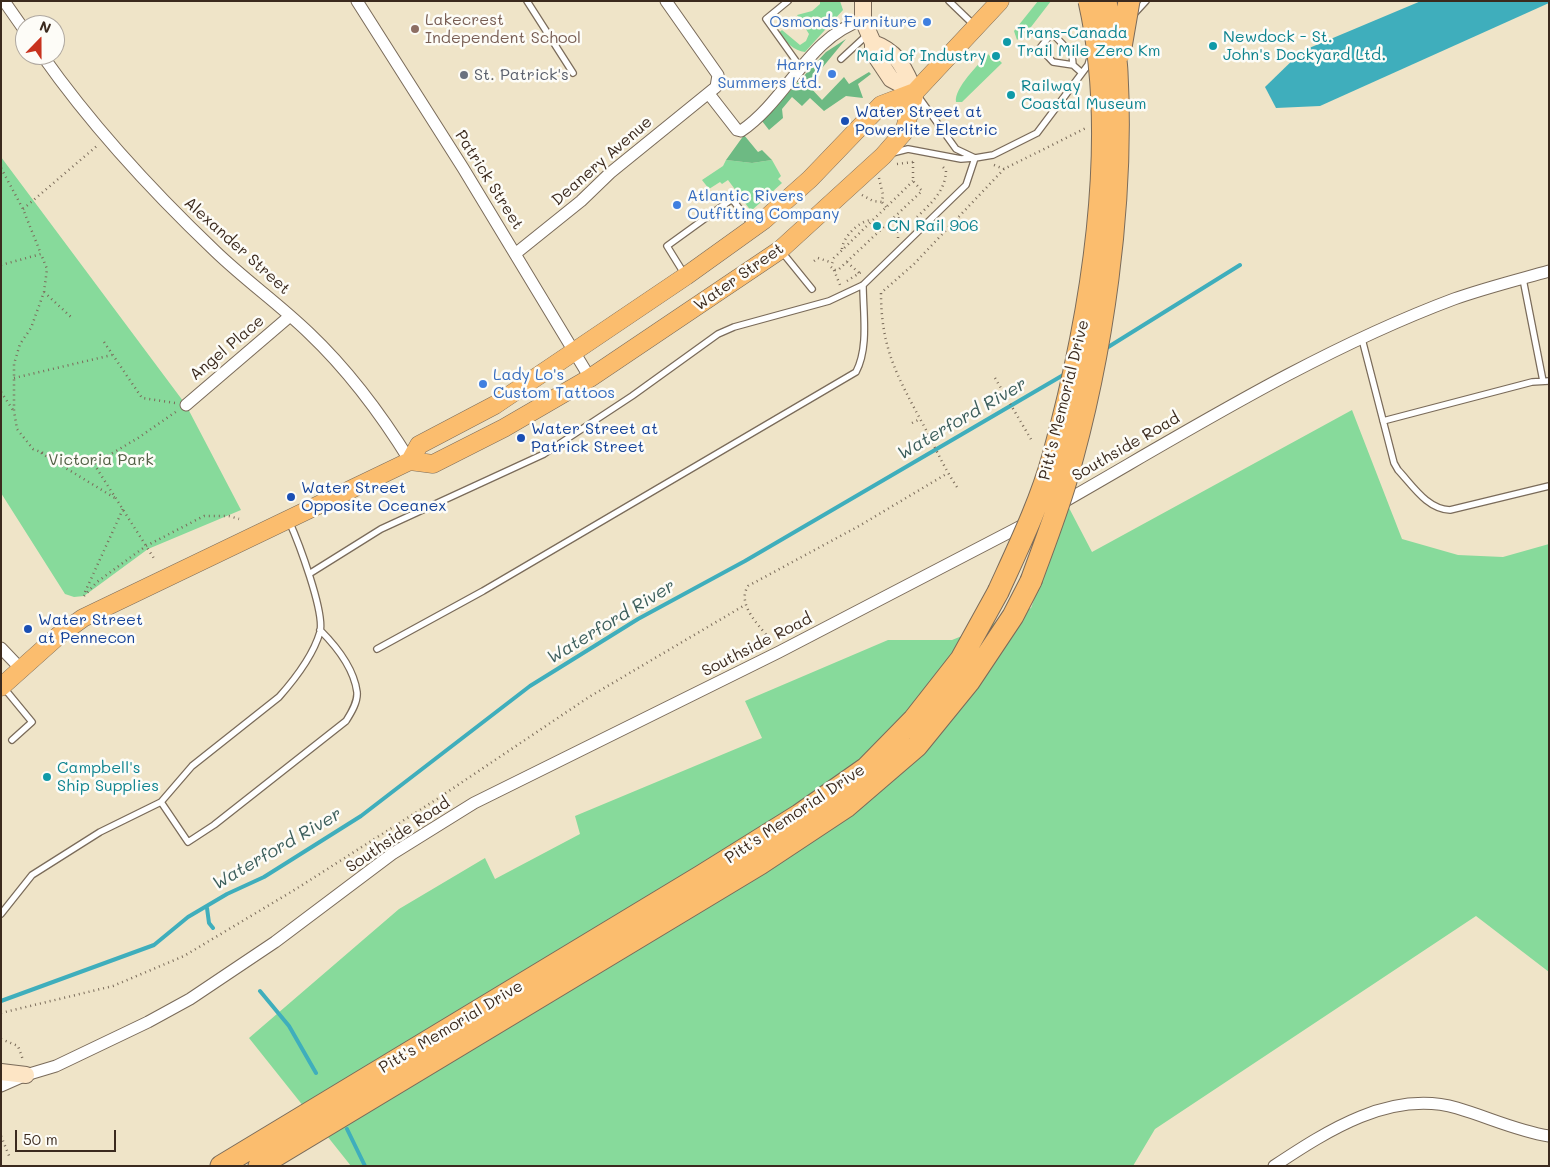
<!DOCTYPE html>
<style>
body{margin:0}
#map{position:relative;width:1550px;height:1167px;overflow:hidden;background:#efe4c8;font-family:Mali,sans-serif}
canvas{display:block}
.frame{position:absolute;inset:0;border:2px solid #3b2a1e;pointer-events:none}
.north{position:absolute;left:15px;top:15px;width:50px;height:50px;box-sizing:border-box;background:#fdfcf7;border:1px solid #afa8a0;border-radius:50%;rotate:22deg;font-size:14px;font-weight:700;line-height:20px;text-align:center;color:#3b2a1e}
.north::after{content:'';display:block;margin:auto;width:18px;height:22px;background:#c8321e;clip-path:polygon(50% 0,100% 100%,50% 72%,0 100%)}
.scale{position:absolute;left:15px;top:1130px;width:101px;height:22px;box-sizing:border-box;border:2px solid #3b2a1e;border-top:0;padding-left:6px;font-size:15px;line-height:18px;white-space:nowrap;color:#3b2a1e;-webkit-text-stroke:4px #fdfcf7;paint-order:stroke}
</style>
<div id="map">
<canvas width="1550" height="1167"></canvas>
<div class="frame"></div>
<div class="north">N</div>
<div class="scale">50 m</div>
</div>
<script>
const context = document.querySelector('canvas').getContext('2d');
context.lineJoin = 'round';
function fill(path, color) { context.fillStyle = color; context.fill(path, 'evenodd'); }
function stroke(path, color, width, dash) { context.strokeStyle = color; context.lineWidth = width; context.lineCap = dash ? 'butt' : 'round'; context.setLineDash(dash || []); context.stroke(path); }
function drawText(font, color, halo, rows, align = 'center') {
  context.font = font + ' Mali,sans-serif'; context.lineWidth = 5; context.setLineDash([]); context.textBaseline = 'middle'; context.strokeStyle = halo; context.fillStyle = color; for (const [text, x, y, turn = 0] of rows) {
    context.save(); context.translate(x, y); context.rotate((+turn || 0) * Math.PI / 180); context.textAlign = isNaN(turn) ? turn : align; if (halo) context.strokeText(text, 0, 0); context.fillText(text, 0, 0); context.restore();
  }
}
fill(new Path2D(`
 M820,1H840L843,10L805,52C794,51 785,41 778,33L782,30L800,45L806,41L809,34L797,15L812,11L820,4Z
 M1038,1H1051L1031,27L1017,40L1014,31Z
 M988,54L994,60H999L1002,63L962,102H956C954,88 979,64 988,54Z
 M1,157L186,405L241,510L148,549L84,596L74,597L65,594L1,493Z
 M726,160L752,163L772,160L781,176L778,179L782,183L751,211L728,180L722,184L720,182L709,189L702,180L723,166Z
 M1352,410L1402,539L1458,555L1503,557L1549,544V972L1476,916L1155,1129L1133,1166H351L249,1038L399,909L485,858L495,879L580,834L575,816L762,738L745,701L888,640H952L1031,608L1068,506L1092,552Z`), '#87da9b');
fill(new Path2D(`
 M846,39L808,85L822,100L844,77L849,84L869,72L871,74L858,84L863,98L846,96L824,111L810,98L802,106L792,97L782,109L783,118L769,130L762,121L826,52Z
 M744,135L758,152L762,150L772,160L752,163L726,160Z`), '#6dba83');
fill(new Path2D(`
 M1421,1H1549V3L1320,106L1276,108L1265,87L1302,51Z`), '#3faebc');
stroke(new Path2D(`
 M1105,349L1240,265
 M207,908L209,923L213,928
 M260,991L289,1026L316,1073
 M1,1001L154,945L188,917L227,894L264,877L361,816L530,686L638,619L745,561L1065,374
 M347,1129L365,1166`), '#3faebc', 4);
const lane = new Path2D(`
 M527,1L573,73
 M788,1L766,19L801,68
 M949,1L975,26
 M1134,14L1146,1
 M841,59L867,35
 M1073,65L1072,54L1052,33L1040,48L1053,62L1073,65L1082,73
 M918,96L956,149L975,158L993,155L1037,133L1088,65L1090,58
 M892,153L908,149L961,159L974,158
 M782,252L812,289
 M685,275L667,246L732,199L752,225
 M1523,279L1543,381
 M1362,339L1394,463L1398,470C1413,486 1427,509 1450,510L1549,486
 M1383,421L1532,382L1549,381
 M309,574L381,529L544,454L632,396L718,334L734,327L829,301L863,285L966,185L975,158
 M377,649L483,591L856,372C869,347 863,313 863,285
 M4,688L32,722L12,740
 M161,802L188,842L214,825L346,721C351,713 358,702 357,692C354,669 336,646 320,630
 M1,914L32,875L100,832L161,802L192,766L279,697C295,679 313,656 320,632C325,612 298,541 289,521`);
const street = new Path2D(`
 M4,1L25,31
 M357,1L463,168L590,378
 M42,55C92,126 152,191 215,251C245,280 279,304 309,333C349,371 381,414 410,461
 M709,94L737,130L741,131C786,101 809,36 863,20
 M515,254L581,201L610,173L716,87L718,75L666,1
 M186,405L290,316
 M1060,504C1188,431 1315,351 1454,299C1485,288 1517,280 1549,271
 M1,648L21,669
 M1,1086L26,1075L56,1066L148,1022L190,999L275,942L392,854L474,803L779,652L1027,523
 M1274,1166C1327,1131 1391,1089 1457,1108C1488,1117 1517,1131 1549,1136`);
const secondary = new Path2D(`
 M863,1V20L873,43V52L891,79L915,92
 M873,43C899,52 904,69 915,92
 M1,1072L26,1075`);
const primary = new Path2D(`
 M410,461L419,445L495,405L686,276L764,220L810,179L881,105L915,92L1000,1
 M410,461L433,464L504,428L590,378L780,250L883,156L904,132L915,92
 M1,687L58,636L83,618L410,461`);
const highway = new Path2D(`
 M221,1166L701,876L799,815L866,768L914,719L961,659L998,592
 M259,1166L760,864L846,807L917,746L969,682L1013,616L1031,581`);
stroke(lane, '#7a6b5a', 8);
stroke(street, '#7a6b5a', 13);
stroke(secondary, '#7a6b5a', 18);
stroke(primary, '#7a6b5a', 19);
stroke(highway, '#7a6b5a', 23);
stroke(new Path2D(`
 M913,162V181L922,191L838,270H834L831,267L834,258L913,181
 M897,164L913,162
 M994,165L1004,169
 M1,168L23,209L41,254
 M879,178L883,195L882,202L886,207
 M862,195L873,201L882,202
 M23,209L98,145
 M917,217C930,204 946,191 946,170L941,165
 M898,238L899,215
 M842,249C843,237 859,221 871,220
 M814,261L818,258L830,262
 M847,262L859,273
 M1,265L41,254L47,269L44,292L31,328L20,344L14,364V411L17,429L33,449L72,464H94L138,438L177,411
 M834,270L840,285
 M847,281L861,272
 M44,292L71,317
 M104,342L142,398L175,403
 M14,378L112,355
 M995,378L1032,441
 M1,392L13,410
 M912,423L920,419
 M41,453L115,498
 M94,464L155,560
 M957,487C944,468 935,447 924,426C898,378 881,349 881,293L914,264L1004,169L1086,128
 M85,592L123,509
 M84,596L97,582L146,546L204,516H229L239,519
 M772,642C760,626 736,605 748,586L859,526L948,473
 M1,1013L113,986L184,956L296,889L437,799L589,697L745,605
 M1,1039L18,1046L23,1060
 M1,1136L10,1158`), '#7a6b5a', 2.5, [1, 4]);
stroke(lane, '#fff', 5.5);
stroke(street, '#fff', 11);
stroke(secondary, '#fde5c5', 16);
stroke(primary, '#fbbd6e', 18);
stroke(highway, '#fbbd6e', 21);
const highwayBridge = new Path2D(`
 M1120,53L1129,1
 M1031,581C1043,548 1056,515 1066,481C1103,355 1124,203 1117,72C1116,49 1109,25 1106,1
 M998,592C1018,548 1040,503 1053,456C1091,318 1121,142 1089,1`);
stroke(highwayBridge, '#7a6b5a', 23, []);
stroke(highwayBridge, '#fbbd6e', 21);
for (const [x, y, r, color] of [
 [927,22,5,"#3f7fe0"],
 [415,29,5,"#8d6e63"],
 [1007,42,5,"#0f9aa8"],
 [1213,46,5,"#0f9aa8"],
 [996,56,5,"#0f9aa8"],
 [832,74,5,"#3f7fe0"],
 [464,75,5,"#6b7280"],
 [1011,95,5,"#0f9aa8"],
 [845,121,5,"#1a4fb4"],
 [677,205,5,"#3f7fe0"],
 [877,226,5,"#0f9aa8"],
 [483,384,5,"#3f7fe0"],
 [521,438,5,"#1a4fb4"],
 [291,497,5,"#1a4fb4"],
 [28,629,5,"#1a4fb4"],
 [47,777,5,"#0f9aa8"]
]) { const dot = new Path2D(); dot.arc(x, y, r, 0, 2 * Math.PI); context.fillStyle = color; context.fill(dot); stroke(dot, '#fdfcf7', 2); }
drawText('16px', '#785e54', '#fdfcf7', [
 ["Lakecrest",425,20],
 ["Independent School",425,38]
], 'left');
drawText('16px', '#366cbe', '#fdfcf7', [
 ["Osmonds Furniture",917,22],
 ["Harry",822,65],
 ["Summers Ltd.",822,83],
 ["Atlantic Rivers",687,196,"left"],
 ["Outfitting Company",687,214,"left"],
 ["Lady Lo's",493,375,"left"],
 ["Custom Tattoos",493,393,"left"]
], 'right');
drawText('16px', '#0d838f', '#fdfcf7', [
 ["Trans-Canada",1017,33],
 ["Trail Mile Zero Km",1017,51],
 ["Newdock - St.",1223,37],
 ["John's Dockyard Ltd.",1223,55],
 ["Maid of Industry",986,56,"right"],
 ["Railway",1021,86],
 ["Coastal Museum",1021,104],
 ["CN Rail 906",887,226],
 ["Campbell's",57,768],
 ["Ship Supplies",57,786]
], 'left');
drawText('16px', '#5b616d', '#fdfcf7', [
 ["St. Patrick's",474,75]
], 'left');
drawText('16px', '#164399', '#fdfcf7', [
 ["Water Street at",855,112],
 ["Powerlite Electric",855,130],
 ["Water Street at",531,429],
 ["Patrick Street",531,447],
 ["Water Street",301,488],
 ["Opposite Oceanex",301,506],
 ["Water Street",38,620],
 ["at Pennecon",38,638]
], 'left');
drawText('16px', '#3b2a1e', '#fdfcf7', [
 ["Deanery Avenue",602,161,-41],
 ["Patrick Street",489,180,58],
 ["Alexander Street",237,246,42],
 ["Water Street",739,277,-35],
 ["Angel Place",227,348,-40],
 ["Pitt's Memorial Drive",1064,400,-76],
 ["Southside Road",1126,447,-30],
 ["Southside Road",757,645,-27],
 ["Pitt's Memorial Drive",795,814,-34],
 ["Southside Road",398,835,-34],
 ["Pitt's Memorial Drive",451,1027,-31]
]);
drawText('16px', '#525f44', '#fdfcf7', [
 ["Victoria Park",101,460]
]);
drawText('italic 18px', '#3d5f5d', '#fdfcf7', [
 ["Waterford River",962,419,-30],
 ["Waterford River",611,622,-31],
 ["Waterford River",277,849,-30]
]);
</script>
